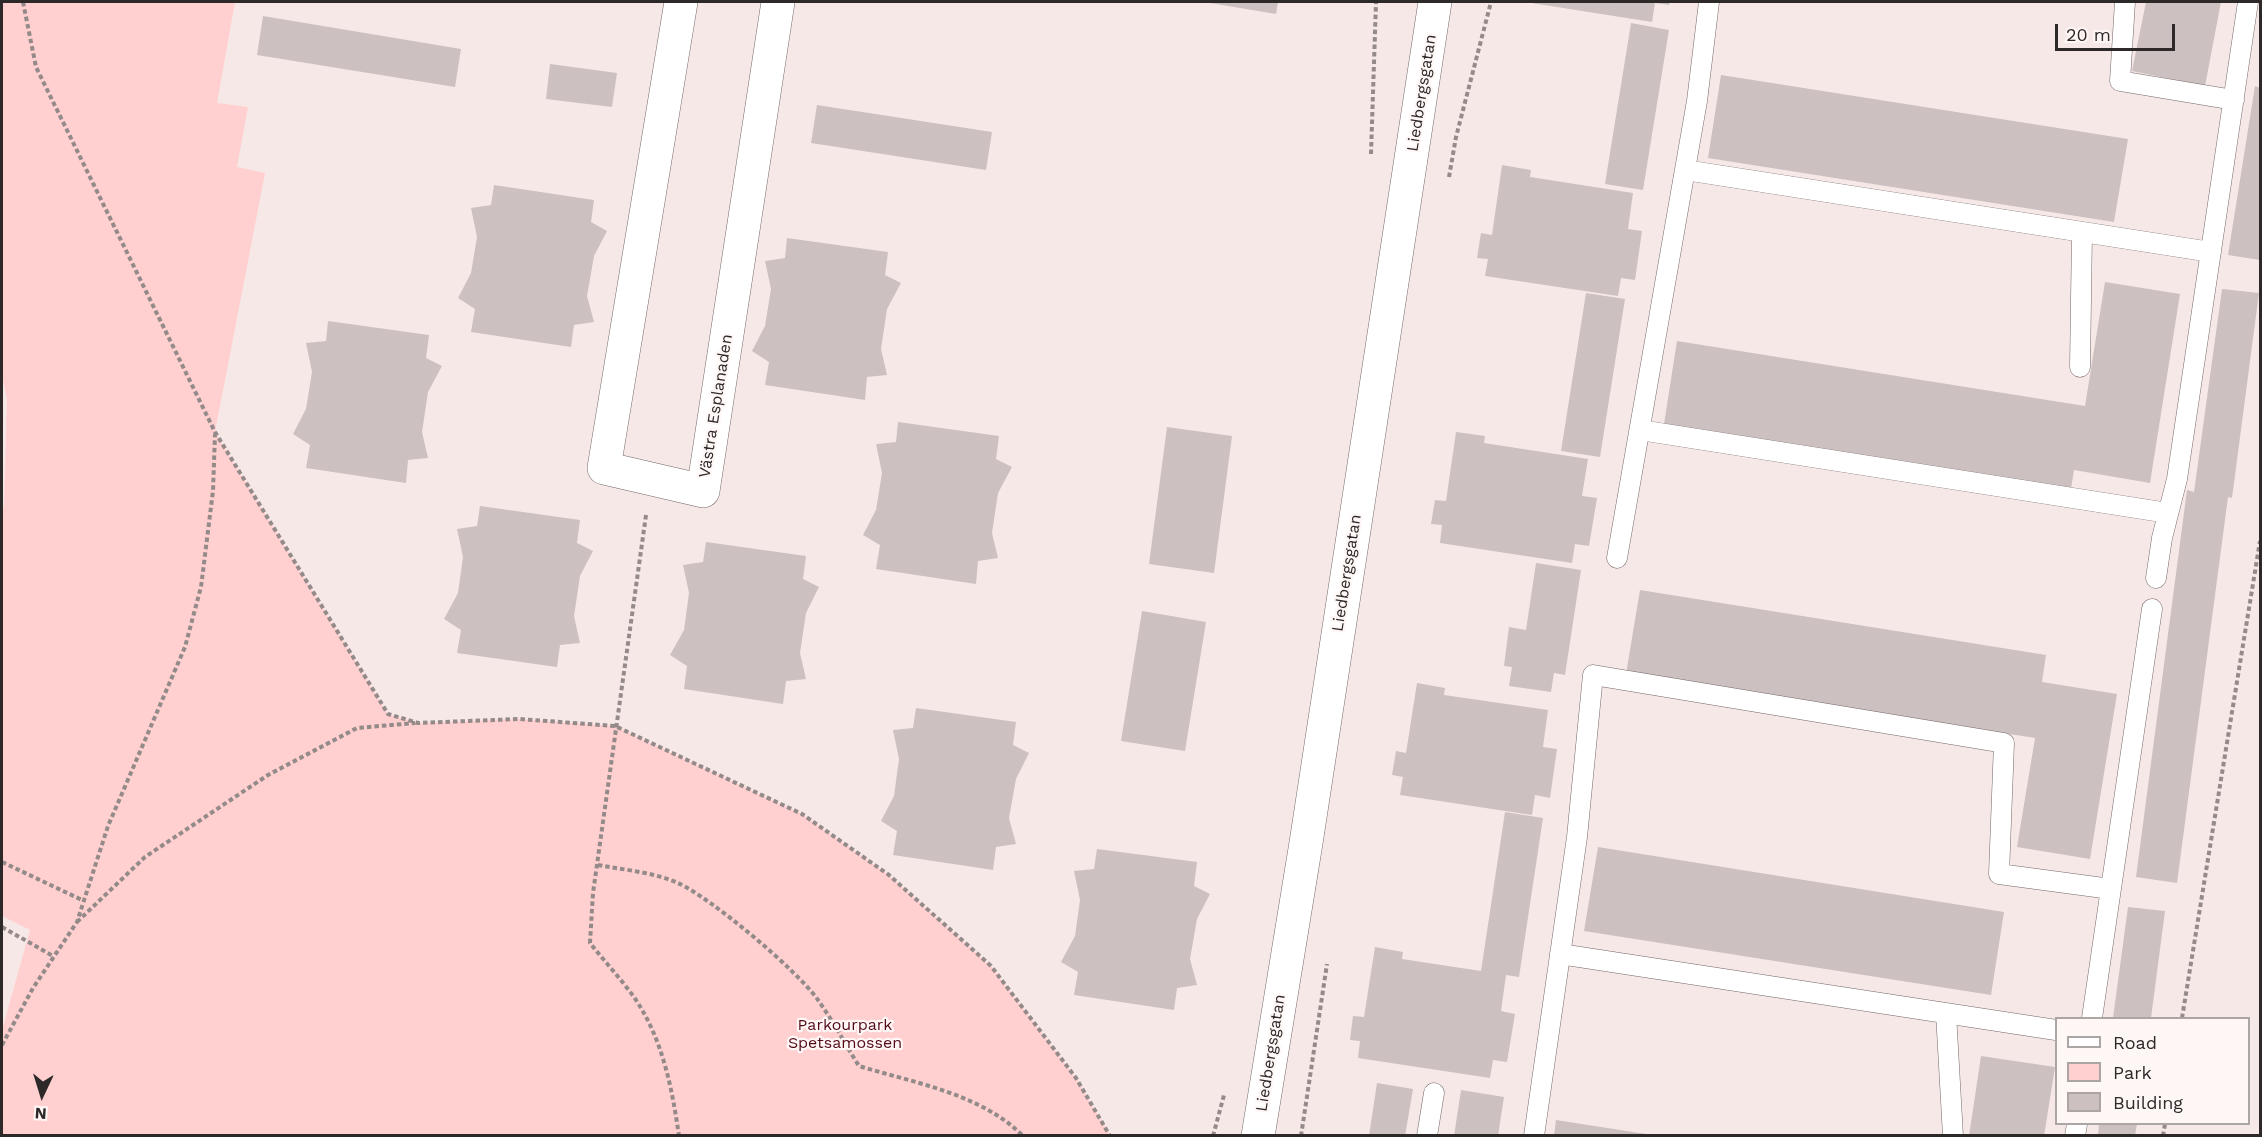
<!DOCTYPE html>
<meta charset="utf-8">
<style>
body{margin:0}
#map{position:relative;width:2262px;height:1137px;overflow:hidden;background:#f6e8e7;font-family:"Work Sans",sans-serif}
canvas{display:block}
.frame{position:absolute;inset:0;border:3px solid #2e2929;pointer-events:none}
.legend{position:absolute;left:2055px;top:1017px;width:195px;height:108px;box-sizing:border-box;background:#fff7f6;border:2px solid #aba5a4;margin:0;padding:8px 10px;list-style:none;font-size:18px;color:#2e2929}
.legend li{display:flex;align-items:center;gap:12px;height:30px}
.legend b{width:30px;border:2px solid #aba5a4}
.north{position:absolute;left:12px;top:1065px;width:60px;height:60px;-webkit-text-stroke:4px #fff7f6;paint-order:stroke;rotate:184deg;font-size:16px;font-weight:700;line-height:24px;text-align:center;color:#2e2929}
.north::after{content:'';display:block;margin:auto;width:21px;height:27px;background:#2e2929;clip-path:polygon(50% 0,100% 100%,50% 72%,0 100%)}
.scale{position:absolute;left:2055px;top:24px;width:120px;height:27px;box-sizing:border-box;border:3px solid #2e2929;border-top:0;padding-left:8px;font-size:18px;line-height:21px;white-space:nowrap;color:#2e2929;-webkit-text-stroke:4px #fff7f6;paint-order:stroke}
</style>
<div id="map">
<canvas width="2262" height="1137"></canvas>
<div class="frame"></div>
<ul class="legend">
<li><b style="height:8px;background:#fff"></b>Road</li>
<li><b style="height:16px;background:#ffd0cf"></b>Park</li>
<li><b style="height:16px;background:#cdc0c0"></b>Building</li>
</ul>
<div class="north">N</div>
<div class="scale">20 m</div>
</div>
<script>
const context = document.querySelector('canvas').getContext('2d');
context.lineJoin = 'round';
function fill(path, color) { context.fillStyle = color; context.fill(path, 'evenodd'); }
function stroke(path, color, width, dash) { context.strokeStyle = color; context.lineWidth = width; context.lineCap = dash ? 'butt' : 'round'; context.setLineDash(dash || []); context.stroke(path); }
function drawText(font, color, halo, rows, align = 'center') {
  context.font = font + ' "Work Sans",sans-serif'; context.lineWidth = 4.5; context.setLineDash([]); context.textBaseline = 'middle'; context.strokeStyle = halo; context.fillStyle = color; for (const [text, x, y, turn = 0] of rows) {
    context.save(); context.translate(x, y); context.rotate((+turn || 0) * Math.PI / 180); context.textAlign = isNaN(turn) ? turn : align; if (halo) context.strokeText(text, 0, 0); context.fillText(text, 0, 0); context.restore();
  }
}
fill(new Path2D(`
 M2,2H235L217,103L248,107L237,167L265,173L215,432L388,714L418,723L519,719L615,726L802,814L889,875L991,966L1076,1078L1110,1135H2V1030L30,930L2,916V511L4,506L7,399L2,376Z`), '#ffd0cf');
fill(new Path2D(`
 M1204,2H1278L1276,14Z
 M1525,2H1670L1669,5L1655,3L1652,22Z
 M2146,2H2221L2205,86L2132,71Z
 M263,16L461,49L455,87L257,55Z
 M1631,23L1669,30L1643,190L1605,184Z
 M550,64L617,73L612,107L546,99Z
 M1721,75L2128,139L2114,222L1708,158Z
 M2255,86L2260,88V260L2228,255Z
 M817,105L992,132L986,170L811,143Z
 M1502,165L1531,170L1530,177L1633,193L1628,229L1642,231L1635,280L1621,278L1618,296L1485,276L1488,259L1477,258L1481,233L1492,235Z
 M494,185L594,200L591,222L607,231L594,256L587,296L594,322L574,325L571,347L471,332L475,309L458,298L471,273L477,237L471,208L491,205Z
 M787,238L888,252L885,275L901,283L887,309L881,349L887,375L867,377L865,400L765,385L769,362L752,351L765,326L771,289L765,261L785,258Z
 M2105,282L2180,294L2150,483L2074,470L2071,489L1664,424L1677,341L2085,406Z
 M2222,289L2259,293L2232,498L2228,497L2177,883L2136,877L2187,490L2194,492Z
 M1586,293L1625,299L1600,457L1561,451Z
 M328,321L429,335L426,358L442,366L428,392L422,432L428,458L408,460L406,483L306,468L310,445L293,434L306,409L312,372L306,343L326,341Z
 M898,422L999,436L996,459L1012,467L998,493L992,533L998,558L978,561L976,584L876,569L880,545L863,535L876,510L882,473L876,444L896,442Z
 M1167,427L1232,436L1214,573L1149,564Z
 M1456,432L1485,436L1484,443L1588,459L1582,496L1597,498L1589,546L1575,544L1572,563L1440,543L1442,525L1431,524L1435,500L1446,501Z
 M480,506L580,520L577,543L593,551L580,576L574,616L580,643L560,645L557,667L457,653L461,630L444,619L458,593L463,557L457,529L477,526Z
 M706,542L806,556L803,579L819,587L806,613L800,653L806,679L786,681L783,704L684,689L687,666L670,655L684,630L689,593L683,565L703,562Z
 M1536,563L1581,570L1565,675L1554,673L1551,692L1509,686L1512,667L1504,666L1509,627L1526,630Z
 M1640,590L2046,655L2042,682L2117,694L2090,859L2017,847L2035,738L1626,674Z
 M1142,611L1206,622L1185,751L1121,741Z
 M1417,683L1445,688L1444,695L1548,710L1543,747L1557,749L1550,798L1535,795L1532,815L1400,795L1403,777L1392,775L1396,751L1406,753Z
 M916,708L1016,722L1013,745L1029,753L1016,779L1009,818L1016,844L996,847L993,870L893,855L897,831L881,821L894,796L899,759L893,730L913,728Z
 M1505,812L1543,818L1519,977L1506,975L1501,1011L1515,1014L1507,1062L1493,1060L1490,1078L1358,1058L1360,1041L1350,1040L1353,1016L1364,1017L1375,947L1403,952L1402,959L1481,971Z
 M1598,847L2004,912L1991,995L1584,931Z
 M1097,849L1197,862L1194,886L1210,894L1197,919L1190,959L1197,985L1177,988L1174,1010L1074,995L1078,972L1061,962L1075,936L1080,900L1074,871L1094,869Z
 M2128,907L2165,911L2151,1018H2113Z
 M1981,1056L2055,1067L2044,1136H1969Z
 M1377,1083L1413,1089L1405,1136H1369Z
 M1461,1090L1504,1097L1498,1136H1454Z
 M1556,1120L1646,1134V1136H1554Z
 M2099,1124H2137L2135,1136H2098Z`), '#cdc0c0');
const service = new Path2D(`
 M2125,2L2120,81L2234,100
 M1685,170L2211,252
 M2080,367L2082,232
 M1640,430L2168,513
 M1617,558L1697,101L1709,2
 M2156,578L2162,538L2177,479L2248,2
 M1560,954L2056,1030
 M1946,1013L1953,1136
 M2092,1018L2152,609
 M1427,1136L1434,1093
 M1534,1136L1577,837L1593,675L2004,743L1999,874L2111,889
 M2075,1136L2077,1124`);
const minor = new Path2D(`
 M681,2L604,468L703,491L778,2`);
const tertiary = new Path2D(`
 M1258,1136L1306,843L1435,2`);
stroke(service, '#736767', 21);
stroke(minor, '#736767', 34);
stroke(tertiary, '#736767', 34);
stroke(new Path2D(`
 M23,2L36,67L215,432L388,714L418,723L519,719L615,726L802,814L889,875L991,966L1076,1078L1110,1136
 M1371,154L1376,2
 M1449,177L1456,137L1491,2
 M646,515L593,893L590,943C605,962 622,980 636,1000C663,1041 672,1088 679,1136
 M2,862L82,900
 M598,865C624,870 653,872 678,883C711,898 797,970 818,1000C833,1021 845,1044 859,1066C914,1083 980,1093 1023,1136
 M77,922L145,857L268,775L357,728L415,723
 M2,927L53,956
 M2182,1018L2260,541
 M2,1045L33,988L77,922L108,826L185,647L201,587L213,491L215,434
 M1213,1136L1224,1095
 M1301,1136L1327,964
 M2163,1136L2165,1124`), '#938a89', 4, [4.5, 3]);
stroke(service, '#fff', 20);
stroke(minor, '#fff', 33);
stroke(tertiary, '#fff', 33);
drawText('16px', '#2e2929', '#fff7f6', [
 ["Liedbergsgatan",1422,93,-81],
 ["Västra Esplanaden",716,406,-81],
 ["Liedbergsgatan",1347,573,-81],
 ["Liedbergsgatan",1271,1053,-81]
]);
drawText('16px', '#530a15', '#fff7f6', [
 ["Parkourpark",845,1025],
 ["Spetsamossen",845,1043]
]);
</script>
